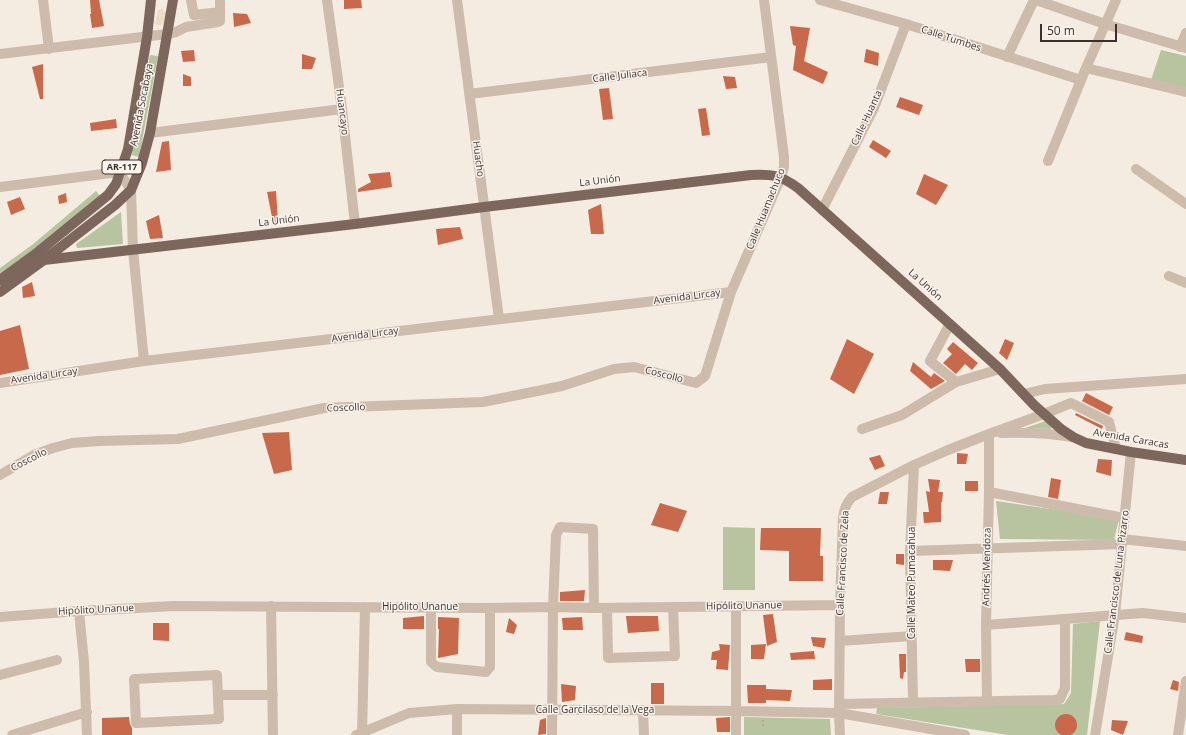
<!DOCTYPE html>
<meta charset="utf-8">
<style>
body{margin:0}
#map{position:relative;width:1186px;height:735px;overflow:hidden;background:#f4ebe1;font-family:"Open Sans",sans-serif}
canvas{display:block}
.scale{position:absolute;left:1040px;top:24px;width:77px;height:18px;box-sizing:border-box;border:2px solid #3b302b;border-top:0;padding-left:5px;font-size:12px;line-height:14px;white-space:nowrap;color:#3b302b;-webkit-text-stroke:3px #fbf5ee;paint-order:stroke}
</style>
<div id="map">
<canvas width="1186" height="735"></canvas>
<div class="scale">50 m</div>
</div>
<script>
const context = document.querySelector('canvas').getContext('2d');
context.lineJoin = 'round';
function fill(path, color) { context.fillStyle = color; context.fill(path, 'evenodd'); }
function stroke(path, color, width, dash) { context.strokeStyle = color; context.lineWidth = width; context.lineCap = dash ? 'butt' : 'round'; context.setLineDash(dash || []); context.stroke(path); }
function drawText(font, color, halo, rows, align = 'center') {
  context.font = font + ' "Open Sans",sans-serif'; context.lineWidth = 3; context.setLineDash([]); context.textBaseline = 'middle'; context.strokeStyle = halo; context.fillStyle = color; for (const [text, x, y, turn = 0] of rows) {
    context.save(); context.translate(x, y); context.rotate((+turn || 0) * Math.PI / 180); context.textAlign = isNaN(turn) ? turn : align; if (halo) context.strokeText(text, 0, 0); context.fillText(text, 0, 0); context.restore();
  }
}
fill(new Path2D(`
 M1161,50L1186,56V88L1151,80Z
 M150,55L158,56L139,157L132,155Z
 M96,191L100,196L60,229L0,275V268L32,245Z
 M121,212L123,244L77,248L76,244Z
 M1046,421L1052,426L1051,429L1025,428Z
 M996,501L1119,519L1114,540L1000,539Z
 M723,527L755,528V590H723Z
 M1100,621L1087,735H1008L876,714L877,708L1064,704L1071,693L1073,624Z
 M744,717L830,719L831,735H744Z`), '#b8c4a0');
fill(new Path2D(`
 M161,9L164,10L166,13L163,24L161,25H157L155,23L158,11Z`), '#ecdcc8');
fill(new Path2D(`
 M90,0H99L104,26L92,28L90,14H91Z
 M344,0H361L362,8L344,9Z
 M233,13L247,14L251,23L234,27Z
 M790,26L810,28L804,61L828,72L823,84L793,70L796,46L793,45Z
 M866,49L879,53L878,66L864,62Z
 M194,50L195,61L183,62L181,51Z
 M302,54L316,58L312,69H302Z
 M43,64V99H40L32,67Z
 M183,74L191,77V86H183Z
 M723,76L735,77L737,88L726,89Z
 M609,88L613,119L603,120L599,89Z
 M900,97L923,105L919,115L896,107Z
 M706,108L710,135L702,136L698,109Z
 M116,119L117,128L91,131L90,123Z
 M873,140L891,151L886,158L869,147Z
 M169,141L171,170L156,172L162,142Z
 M390,172L392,187L358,192V189L371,182L368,174Z
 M924,174L948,185L936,205L916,194Z
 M276,191L278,222H273L267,192Z
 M66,193L67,202L59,204L58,196Z
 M20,197L25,209L11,215L7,202Z
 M601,204L604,234H591L588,210Z
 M159,215L163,238L150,239L146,221Z
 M460,227L463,239L438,245L436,229Z
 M32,282L35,296L23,298L22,287Z
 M20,325L29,369L0,375V331Z
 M847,339L874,354L854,394L830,379Z
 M1005,339L1014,343L1007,360L999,353Z
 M953,342L978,363L972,370L965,364L956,374L943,363L952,354L947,349Z
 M913,362L931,377L934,373L945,381L931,389L910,371Z
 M1086,393L1113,407L1109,415L1082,401Z
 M1076,413L1103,426L1102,429L1075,415Z
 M289,432L292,470L274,474L262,433Z
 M957,453L968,454L966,464H957Z
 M880,455L885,466L875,470L869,458Z
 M1098,459L1112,460L1111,476L1096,472Z
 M1051,478L1061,480L1058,499L1048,497Z
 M928,479L940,480L938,492H943L942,502H941V522L924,523L923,512H929L926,491L930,492Z
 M965,481H978V491H965Z
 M880,492H889L887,504H878Z
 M660,503L687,511L678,532L651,525Z
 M761,528H821L820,556H823V581H789V551L760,550Z
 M896,554H904V565L896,564Z
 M933,560H953L950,571L933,570Z
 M585,590L584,601H560V592Z
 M773,614L777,642L767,646L763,615Z
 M424,616V629H403V618Z
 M626,616H658L659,631L628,633Z
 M438,617L459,618L458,654L438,658L439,629H438Z
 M582,617L583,630H563L562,618Z
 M509,618L517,625L514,634L506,632Z
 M153,623H169V641L153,640Z
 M1126,632L1143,636L1142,643L1124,640Z
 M811,637L826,638L824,648L813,646Z
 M719,644L730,645L728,670L716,669L717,660H711L712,652L720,650Z
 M766,644L764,659H751V645Z
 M814,651L815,659L791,660L790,653Z
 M899,654H906V672H904L903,679L900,678Z
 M965,659H980V672H966Z
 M832,679V690H813V680Z
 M1173,680L1179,682L1178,691L1170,689Z
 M651,683H664V704H651Z
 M561,684L576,686L575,700L562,702Z
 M747,685H766V689L792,690L790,701L766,700V703H748Z
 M1055 725a11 11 0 1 1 22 0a11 11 0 1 1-22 0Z
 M129,717L130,724L132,728V735H102V718Z
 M730,717V732H717L716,718Z
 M546,718V734L538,735L540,720Z
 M1112,720L1128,721L1123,735L1111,730Z`), '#c8694b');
stroke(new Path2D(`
 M763,720V726`), '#b9a596', 2, [2, 2]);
stroke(new Path2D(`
 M43,0L49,49
 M191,0L194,15L220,12
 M327,0L342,109L355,224
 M457,0L499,319
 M820,0L906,24L1081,80
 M1036,0L1105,24L1186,48
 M1180,47L1186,33
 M0,54L167,34L176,32L186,27L218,22L220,21V0
 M1007,57L1034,0
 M1086,68L1186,92
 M469,94L771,57
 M150,133L342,109
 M1048,161L1086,68L1116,0
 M1136,169L1186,204
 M0,187L111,173H120L131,190L133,250L144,361
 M822,210L874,108L906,24
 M1169,276L1186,283
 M950,324L930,361L956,382L1000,369
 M0,383L144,361L731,292
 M1024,394L1045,389L1186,379
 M862,429L902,415L956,382
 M1001,433C1025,432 1049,433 1073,437
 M0,475L34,455L53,448L72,443L98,441L178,439L324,408L483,402L562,386L614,369L634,367L696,383L705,376L731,292L781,177L784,167V157L764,0
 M989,492L1124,518
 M1122,539L1186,546
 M910,551L1122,544
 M271,606L273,735
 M736,606V735
 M431,607V662L437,667L486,672L490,667V608
 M607,608L608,658L675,656L673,607
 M79,611L84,662L87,735
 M0,617L79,611L174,606L484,608L553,607L594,608L840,605
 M986,625L1143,613L1186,618
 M840,641L912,636
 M0,675L57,660
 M217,675L219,719L136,723L134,679Z
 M218,695H273
 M987,701L986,625L989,492V434
 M913,702L910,551L914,465
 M839,704L1054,700L1060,699L1065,688V619
 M457,709V735
 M643,711L644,735
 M12,735L87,712
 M356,735L409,713L457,709L736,711L839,713L965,735
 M362,735L365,607
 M552,735L553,607L556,535L560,527L593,529L594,608
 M840,735L839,713L840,605L843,518C844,509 846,504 852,497L914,465L948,450L989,434L1044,414L1071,403L1109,422L1116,449
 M1095,735L1115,614L1131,452
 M1178,735L1186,681`), '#cdbbac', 10);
stroke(new Path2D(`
 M38,252L44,260L355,224L484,207L751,175C773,174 780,175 798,188L1000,369L1034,405L1061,429L1073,437L1086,443L1131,452L1186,460
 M0,280L38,252L108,195L116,184L128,149L147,37L151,0
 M0,292L44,260L115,205L131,190L142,163L150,133L173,0`), '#7d675c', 10);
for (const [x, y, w] of [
 [122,167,40]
]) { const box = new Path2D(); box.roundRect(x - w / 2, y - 7, w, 14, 3); context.fillStyle = '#fbf5ee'; context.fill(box); stroke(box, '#3b302b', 1); }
drawText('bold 9px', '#3b302b', null, [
 ["AR-117",122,167]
]);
drawText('10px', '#3b302b', '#fbf5ee', [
 ["Calle Tumbes",951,39,18],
 ["Calle Juliaca",620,76,-7],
 ["Avenida Socabaya",142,105,-79],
 ["Huancayo",342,112,83],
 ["Calle Huanta",867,118,-65],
 ["Huacho",478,159,82],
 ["La Unión",600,181,-7],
 ["Calle Huamachuco",766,209,-68],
 ["La Unión",279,221,-7],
 ["La Unión",925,285,42],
 ["Avenida Lircay",687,297,-7],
 ["Avenida Lircay",365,335,-7],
 ["Coscollo",664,375,14],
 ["Avenida Lircay",44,376,-8],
 ["Coscollo",346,408,-2],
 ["Avenida Caracas",1131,439,10],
 ["Coscollo",29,460,-27],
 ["Calle Francisco de Zela",843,563,-87],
 ["Andrés Mendoza",987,567,-89],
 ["Calle Francisco de Luna Pizarro",1117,582,-83],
 ["Calle Mateo Pumacahua",912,583,-90],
 ["Hipólito Unanue",744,606,-1],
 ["Hipólito Unanue",420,607],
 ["Hipólito Unanue",96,610,-3],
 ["Calle Garcilaso de la Vega",595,710]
]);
</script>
